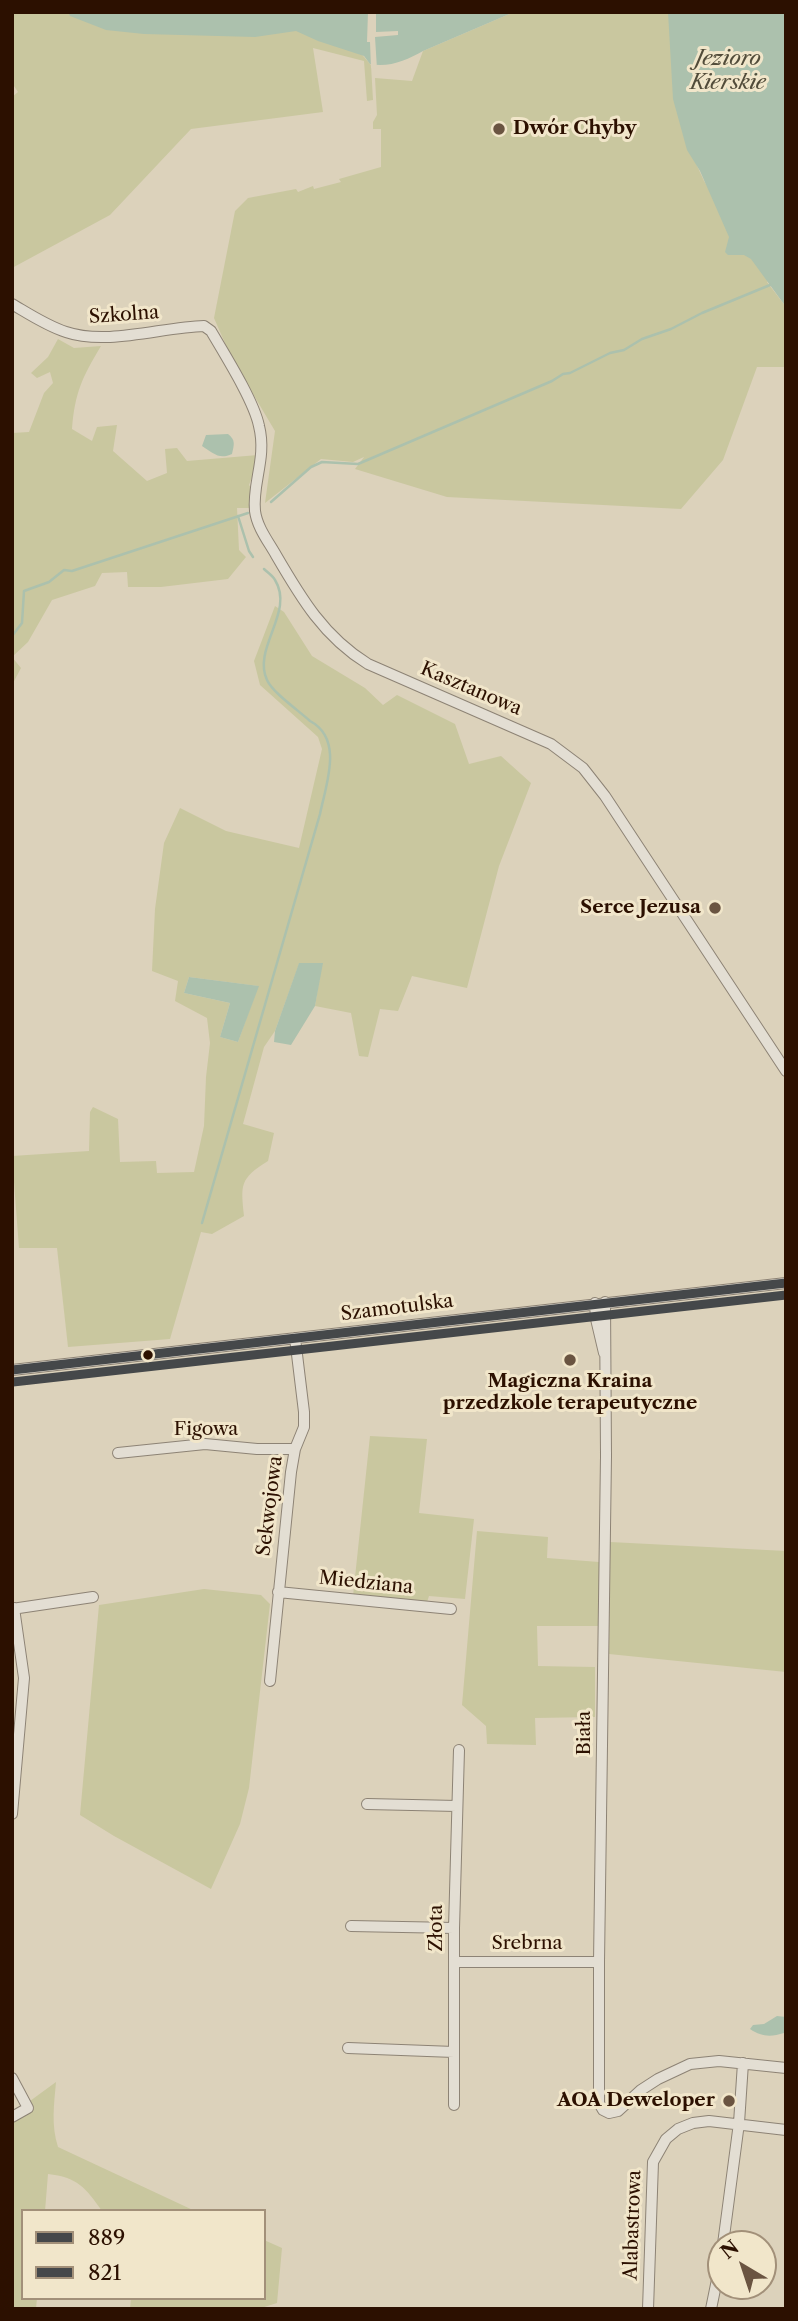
<!DOCTYPE html>
<meta charset="utf-8">
<style>
body{margin:0}
#map{position:relative;width:798px;height:2321px;overflow:hidden;background:#dcd2bb;font-family:"Libre Caslon Text",serif}
canvas{display:block}
.frame{position:absolute;inset:0;border:14px solid #2c1000;pointer-events:none}
.legend{position:absolute;left:21px;top:2209px;width:245px;height:91px;box-sizing:border-box;background:#f1e6ca;border:2px solid #a29079;margin:0;padding:9px 12px;list-style:none;font-size:21px;color:#2c1000}
.legend li{display:flex;align-items:center;gap:14px;height:35px}
.legend b{width:35px;border:2px solid #a29079}
.north{position:absolute;left:707px;top:2230px;width:70px;height:70px;box-sizing:border-box;background:#f1e6ca;border:2px solid #a29079;border-radius:50%;rotate:321deg;font-size:19px;font-weight:700;line-height:28px;text-align:center;color:#2c1000}
.north::after{content:'';display:block;margin:auto;width:24px;height:32px;background:#6a5441;clip-path:polygon(50% 0,100% 100%,50% 72%,0 100%)}
</style>
<div id="map">
<canvas width="798" height="2321"></canvas>
<div class="frame"></div>
<ul class="legend">
<li><b style="height:9px;background:#45484a"></b>889</li>
<li><b style="height:9px;background:#45484a"></b>821</li>
</ul>
<div class="north">N</div>
</div>
<script>
const context = document.querySelector('canvas').getContext('2d');
context.lineJoin = 'round';
function fill(path, color) { context.fillStyle = color; context.fill(path, 'evenodd'); }
function stroke(path, color, width, dash) { context.strokeStyle = color; context.lineWidth = width; context.lineCap = dash ? 'butt' : 'round'; context.setLineDash(dash || []); context.stroke(path); }
function drawText(font, color, halo, rows, align = 'center') {
  context.font = font + ' "Libre Caslon Text",serif'; context.lineWidth = 6; context.setLineDash([]); context.textBaseline = 'middle'; context.strokeStyle = halo; context.fillStyle = color; for (const [text, x, y, turn = 0] of rows) {
    context.save(); context.translate(x, y); context.rotate((+turn || 0) * Math.PI / 180); context.textAlign = isNaN(turn) ? turn : align; if (halo) context.strokeText(text, 0, 0); context.fillText(text, 0, 0); context.restore();
  }
}
fill(new Path2D(`
 M12,12H161L261,30L293,31L332,20L371,65L373,100L367,101L364,61L313,48L323,112L191,129L110,215L12,268V97L18,92L12,83Z
 M514,12H669L689,148L704,181L770,280L767,282L786,307V367H757L723,460L681,509L447,497L355,469L364,457L353,462L321,459L265,503L275,431L231,357L214,318L235,211L248,198L296,189L298,192L313,186L314,189L341,182L339,179L381,167V129H373V122L377,115L375,78L412,81L423,51Z
 M58,339L74,348L101,346C82,378 75,392 72,429L92,441L97,427L117,425L113,451L147,481L167,473L165,449L177,448L187,461L258,455L255,475L252,477L249,485L252,489L249,508H237L239,550L246,557L228,579L161,587H128L127,572L102,573L95,586L52,600L28,642L12,657L21,668L12,685V433L29,432L44,393L53,383L50,372L37,378L31,373L48,357Z
 M275,606L284,612L312,656L365,688L383,705L397,695L455,724L469,764L501,756L531,783L499,866L467,988L412,976L398,1011L380,1009L368,1057L359,1056L351,1013L315,1006L322,963L299,964L275,1031L264,1047L243,1124L274,1133L268,1161C239,1179 241,1185 244,1216L212,1234L201,1232L170,1339L68,1347L57,1248H19L12,1156L89,1151L90,1112L93,1107L118,1119L120,1162L156,1161L157,1173L194,1172L204,1126L206,1077L210,1043L207,1018L175,1001L178,981L152,971L155,909L164,843L180,808L226,831L299,848L322,749L318,737L260,685L254,661ZM189,977L258,986L238,1042L220,1037L230,1003L184,993Z
 M370,1436L427,1439L419,1513L474,1519L465,1599L429,1596L427,1602L353,1596Z
 M477,1531L548,1537L547,1558L599,1562V1626H537L538,1666L595,1667V1717L535,1718L536,1745L487,1744L486,1726L462,1705Z
 M610,1542L786,1551V1672L609,1654Z
 M204,1589L261,1595L270,1604L249,1788L240,1824L211,1889L114,1836L80,1815L99,1605Z
 M56,2082C54,2105 51,2125 58,2147L195,2211H102C86,2188 77,2177 48,2174L45,2211H23V2298H37L36,2309H12V2121L31,2110L30,2101Z
 M264,2240L282,2248L277,2303L258,2309H130L131,2298H264Z`), '#c9c79f');
fill(new Path2D(`
 M68,12H514L423,51C407,60 389,68 370,64L364,56L318,41L296,31L255,37L144,34L106,30L70,16Z
 M668,12H786V307L751,259L744,255H728L725,252L729,237L700,171L687,150L673,99Z
 M228,434C236,440 234,445 232,454C219,460 213,453 202,446L206,435Z
 M299,963H323L315,1006L291,1045L274,1042L275,1031Z
 M189,977L259,986L238,1042L220,1037L230,1003L184,993Z
 M777,2016L786,2017L784,2033C771,2037 762,2037 750,2029L753,2025L764,2024Z`), '#acc1ad');
fill(new Path2D(`
 M368,12H376V32L398,31V35L375,37L377,69L371,68L370,42H367Z`), '#dcd2bb');
stroke(new Path2D(`
 M271,502L311,467L322,462L358,464L552,381L563,374L570,373L610,353L624,350L642,339L671,329L702,313L770,285
 M238,516L249,551L253,557
 M12,636L22,623L24,591L49,582L64,570L72,571L248,513
 M202,1223L320,814C326,784 344,739 310,721C298,710 273,693 267,680C252,648 295,612 275,580C273,576 267,572 264,569`), '#acc1ad', 2.5);
const minor = new Path2D(`
 M12,304C29,314 47,326 66,332C107,346 162,327 204,326L211,331C225,355 254,401 259,426C267,458 252,483 255,511C257,527 268,541 276,555C301,598 324,637 368,664L551,744L583,768L605,796L786,1071
 M605,1302L606,1456L599,1962V2103L603,2110L609,2113L618,2111L641,2090L658,2079L690,2064L719,2061L786,2068
 M595,1303L596,1319L604,1353
 M12,1370L786,1283
 M118,1453L205,1444L257,1449H295
 M278,1592L451,1609
 M12,1609L93,1597
 M270,1681L291,1472L295,1449L304,1427V1412L295,1338
 M367,1804L457,1806
 M12,1814L24,1678L14,1608
 M351,1926L454,1928
 M455,1962H599
 M348,2048L454,2052
 M12,2078L28,2108L12,2117
 M454,2105V1928L459,1750
 M723,2244L739,2123L743,2063
 M648,2309L653,2162L666,2139L678,2129L693,2123L709,2121L786,2130
 M711,2309L721,2260`);
stroke(minor, '#8d8375', 12);
stroke(minor, '#e3ded3', 10);
stroke(new Path2D(`
 M12,1370L786,1283`), '#45484a', 9);
stroke(new Path2D(`
 M13,1382L786,1295`), '#45484a', 9);
for (const [x, y, r, color] of [
 [499,129,7,"#6a5441"],
 [715,908,7,"#6a5441"],
 [148,1355,6,"#2c1000"],
 [570,1360,7,"#6a5441"],
 [729,2101,7,"#6a5441"]
]) { const dot = new Path2D(); dot.arc(x, y, r, 0, 2 * Math.PI); context.fillStyle = color; context.fill(dot); stroke(dot, '#f1e6ca', 2.5); }
drawText('bold 19px', '#2c1000', '#f1e6ca', [
 ["Dwór Chyby",513,129,"left"],
 ["Serce Jezusa",701,908],
 ["Magiczna Kraina",570,1382,"center"],
 ["przedzkole terapeutyczne",570,1404,"center"],
 ["AOA Deweloper",715,2101]
], 'right');
drawText('19px', '#2c1000', '#f1e6ca', [
 ["Szkolna",124,315,-4],
 ["Kasztanowa",471,689,23],
 ["Szamotulska",397,1308,-7],
 ["Figowa",206,1430],
 ["Sekwojowa",270,1506,-83],
 ["Miedziana",366,1583,6],
 ["Biała",585,1733,-90],
 ["Złota",437,1928,-90],
 ["Srebrna",527,1944],
 ["Alabastrowa",633,2225,-88]
]);
drawText('italic 21px', '#524c3a', '#f1e6ca', [
 ["Jezioro",728,59],
 ["Kierskie",728,83]
]);
</script>
